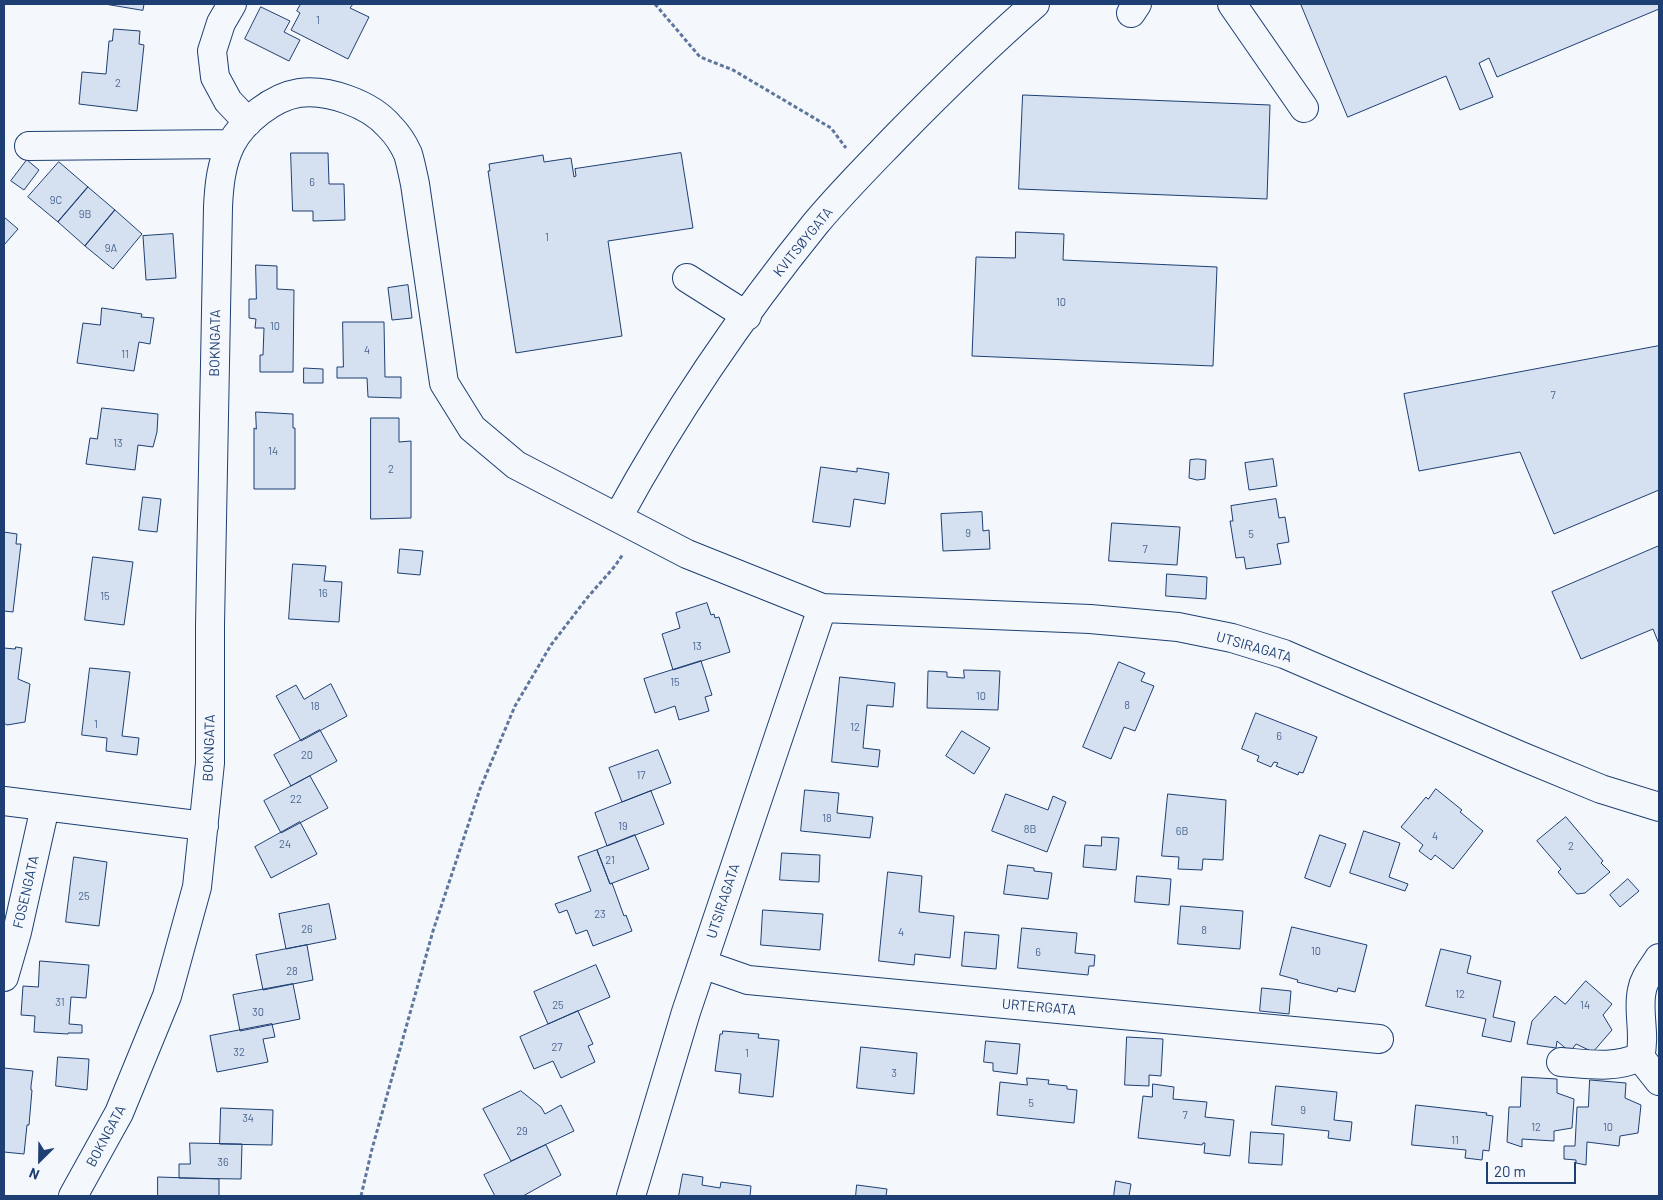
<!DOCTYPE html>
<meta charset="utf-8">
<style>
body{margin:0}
#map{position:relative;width:1663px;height:1200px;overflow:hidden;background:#f4f7fb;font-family:Barlow,sans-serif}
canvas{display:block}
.frame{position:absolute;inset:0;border:5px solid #1d3f73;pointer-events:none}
.north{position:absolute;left:15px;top:1135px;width:50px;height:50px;-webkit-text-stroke:4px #f4f7fb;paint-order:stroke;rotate:203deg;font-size:14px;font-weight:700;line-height:20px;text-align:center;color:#1d3f73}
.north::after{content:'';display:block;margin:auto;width:18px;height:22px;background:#1d3f73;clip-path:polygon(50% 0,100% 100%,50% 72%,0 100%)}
.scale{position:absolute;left:1486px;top:1162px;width:90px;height:22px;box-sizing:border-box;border:2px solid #1d3f73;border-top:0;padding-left:6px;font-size:15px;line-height:18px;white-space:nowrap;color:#1d3f73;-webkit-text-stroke:4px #f4f7fb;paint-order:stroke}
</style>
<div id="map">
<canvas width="1663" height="1200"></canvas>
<div class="frame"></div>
<div class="north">N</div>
<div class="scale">20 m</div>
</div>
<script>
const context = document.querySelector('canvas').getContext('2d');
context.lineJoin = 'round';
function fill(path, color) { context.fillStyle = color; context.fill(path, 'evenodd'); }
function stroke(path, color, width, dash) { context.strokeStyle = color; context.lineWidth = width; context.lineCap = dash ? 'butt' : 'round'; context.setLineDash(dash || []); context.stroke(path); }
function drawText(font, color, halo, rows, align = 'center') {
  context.font = font + ' Barlow,sans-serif'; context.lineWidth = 4; context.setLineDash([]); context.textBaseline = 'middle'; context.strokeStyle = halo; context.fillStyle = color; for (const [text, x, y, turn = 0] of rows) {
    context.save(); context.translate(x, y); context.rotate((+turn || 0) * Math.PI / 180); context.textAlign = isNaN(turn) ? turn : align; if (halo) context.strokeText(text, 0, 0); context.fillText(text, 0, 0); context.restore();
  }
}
const building = new Path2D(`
 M105,4H144L143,10Z
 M301,4H353L350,8L369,17L348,59L291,30L300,13L297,11Z
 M1301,4H1659V9L1497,77L1489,58L1479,63L1493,97L1460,110L1446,76L1348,117Z
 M261,7L290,21L284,32L300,40L289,61L245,39Z
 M114,29L140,31L139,44L144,45L137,111L79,104L82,72L106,74L109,41H112Z
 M1023,95L1270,105L1267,199L1019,189Z
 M291,153H328L329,184H344L345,220L313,221V211H293Z
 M681,153L693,228L608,241L622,336L516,353L488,171H490L489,164L543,155L544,162L571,158L574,177L576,176L575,169Z
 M27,160L39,170L24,190L11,181Z
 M59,162L88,187L58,222L28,197Z
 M88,187L115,210L85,246L58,222Z
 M115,210L142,234L113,269L85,246Z
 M4,217L18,229L4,245Z
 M1016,232L1064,234L1063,260L1217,267L1213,366L972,356L976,257L1015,258Z
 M173,234L176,278L146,280L143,236Z
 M256,265L277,266V289L294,290L293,372H260V355H263L264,328H255L256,319L249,318V299H256Z
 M408,285L412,318L392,320L388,288Z
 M102,308L142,314L141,317L154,318L150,344L139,342L134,371L77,363L83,323L100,325Z
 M343,322H384L385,377H401V398L368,397L367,378H337V367H343Z
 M1659,346V490L1554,534L1520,452L1419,471L1404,394Z
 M304,368L323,369V383H304Z
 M102,408L158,414L157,432L153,447L138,445L135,470L86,464L90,438L97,439Z
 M256,412L293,414V428H295V489H254V428L256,429Z
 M371,418H399V442L411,441V518L371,519Z
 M1198,459L1206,460L1205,479L1197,480L1189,478L1190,460Z
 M1273,459L1277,486L1249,490L1245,463Z
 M821,467L857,472V468L889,473L885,504L854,499L850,527L813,522Z
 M143,497L161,499L157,532L139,530Z
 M1276,499L1279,518L1285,517L1289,542L1277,544L1281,564L1246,569L1244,557L1236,558L1230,521H1233L1231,506Z
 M982,512L983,531L989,530L990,549L943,551L941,514Z
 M1112,523L1180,527L1177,565L1109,561Z
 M4,532L17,534L16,544H21L13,612L4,611Z
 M1659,546V644L1653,629L1581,659L1552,592Z
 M400,549L423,551L420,575L398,573Z
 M93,557L133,562L124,625L85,620Z
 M293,564L326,566L324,581L342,582L339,622L289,619Z
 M1167,574L1207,577L1206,599L1166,596Z
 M707,603L711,615L714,614L715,618L719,617L730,652L673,670L662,634L680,628L676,613Z
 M16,647L22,648L18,679L30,684L25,722L7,725L4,723V648L15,649Z
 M701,661L712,695L705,697L709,711L679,720L675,706L655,713L644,679Z
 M1119,662L1145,673L1141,681L1154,686L1135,731L1124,727L1111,759L1083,747Z
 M90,668L130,672L122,736L139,738L137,755L106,751L107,738L82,735Z
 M964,670L1000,671L998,710L927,708L928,671L947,672V677L964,678Z
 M840,677L895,683L893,707L867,705L863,748L880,750L878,767L832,762Z
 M331,684L347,716L301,741L276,696L296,685L304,699Z
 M1256,713L1317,737L1303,773L1299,772L1298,775L1276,766L1278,763L1274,762L1271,767L1257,761L1259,756L1242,749Z
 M320,730L337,761L291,786L274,755Z
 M962,731L990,748L974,774L946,756Z
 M658,750L671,783L622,802L609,768Z
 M310,776L328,808L281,833L264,801Z
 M1436,789L1462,810L1460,812L1483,831L1453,869L1435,855L1431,860L1419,851L1423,845L1401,827L1426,797L1428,799Z
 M805,790L839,793L837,813L873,817L870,838L801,831Z
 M651,791L664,824L607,846L595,813Z
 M1006,794L1048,810L1053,796L1066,802L1047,852L992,831Z
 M1168,794L1226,800L1223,860L1203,859L1202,870L1178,869L1179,857L1162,856Z
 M1566,817L1603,861L1601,863L1610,872L1585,893L1577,894L1558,872L1561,869L1537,841Z
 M300,822L317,854L271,878L255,847Z
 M1364,831L1400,843L1389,877L1408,884L1405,891L1350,873Z
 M635,835L649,869L610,884L597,850Z
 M1320,835L1346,844L1330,887L1305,878Z
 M1102,837L1119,838L1116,870L1083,867L1085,845L1101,846Z
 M597,850L610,884L612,883L624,916L626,915L632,931L593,946L587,930L576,934L567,910L559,913L555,904L591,891L578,857Z
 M782,853L820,855L819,882L780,880Z
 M74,857L107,862L99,926L66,922Z
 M1008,865L1034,868V871L1052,873L1048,899L1004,894Z
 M888,872L922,876L919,912L954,916L950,958L915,954L914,965L879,961Z
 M1137,876L1171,879L1169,905L1135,902Z
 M1628,879L1639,891L1620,907L1610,895Z
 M329,904L336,939L286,949L279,914Z
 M1181,906L1243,911L1240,949L1178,944Z
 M763,910L823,914L820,950L761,945Z
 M1292,927L1367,945L1355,992L1338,988L1337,992L1297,982L1298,980L1280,975Z
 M1022,928L1077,933L1075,953L1095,955L1094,966H1089L1088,975L1018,968Z
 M965,932L999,935L996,969L962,966Z
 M307,945L313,980L263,990L256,955Z
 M1441,949L1471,956L1467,973L1501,981L1493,1017L1515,1022L1511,1042L1482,1036L1486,1019L1426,1006Z
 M40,961L89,965L86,998L71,997L69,1024L82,1025V1033H68V1034L34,1032L35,1016L21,1015L23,986L38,987Z
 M596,965L610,997L548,1024L534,992Z
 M1586,981L1612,1004L1603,1015L1612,1030L1593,1052L1576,1044L1570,1052L1557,1041L1556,1048L1527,1044L1532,1021L1555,996L1565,1004Z
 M293,984L300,1019L240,1031L233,995Z
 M1262,988L1291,991L1289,1014L1260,1011Z
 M578,1011L593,1044L588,1046L595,1062L561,1078L553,1061L534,1069L520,1037Z
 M272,1024L275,1037L263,1039L268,1062L217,1072L210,1036Z
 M723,1031L759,1034L758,1038L779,1040L773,1097L739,1093L741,1074L715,1071L720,1034H722Z
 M1127,1037L1163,1039L1161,1076L1149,1075V1086L1125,1085Z
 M986,1041L1020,1044L1017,1074L993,1071V1063L984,1062Z
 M861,1047L917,1053L914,1094L857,1088Z
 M58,1057L89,1059L87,1090L56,1086Z
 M4,1068L33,1071L31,1086V1090H32L29,1125H27L24,1154L4,1152Z
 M1522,1077L1557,1079V1093L1574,1099L1572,1128L1554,1131V1141L1522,1139V1147L1507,1142L1509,1107H1520Z
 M1027,1078L1049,1080L1048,1084L1067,1086V1089L1077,1090L1074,1123L997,1115L1000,1082L1027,1085Z
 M1590,1080L1626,1083L1625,1098L1641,1105L1638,1133L1620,1136L1619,1146L1587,1142L1586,1165L1576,1163V1160L1564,1159V1146H1575L1577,1107H1588Z
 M1153,1084L1174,1087L1173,1099L1207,1102L1205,1117L1234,1120L1230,1156L1204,1153L1205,1143H1203L1202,1145L1138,1138L1143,1096L1152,1097Z
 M1276,1086L1337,1092L1334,1120L1352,1122L1350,1141L1328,1138L1329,1131L1272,1125Z
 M521,1091L541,1107L545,1114L561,1105L574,1131L511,1161L483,1109Z
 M1416,1105L1487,1113L1486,1115L1493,1116L1489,1151L1483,1150L1482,1160L1465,1158L1466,1150L1412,1145Z
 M221,1108L273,1110L272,1145L220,1144Z
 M1251,1132L1284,1134L1282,1165L1249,1163Z
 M190,1143L242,1144L241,1179L179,1178V1164H190Z
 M546,1145L561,1175L523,1196H495L484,1175Z
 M683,1174L703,1177L702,1185L720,1188L721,1182L751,1186L750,1196H679Z
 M158,1177L219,1179V1196H158Z
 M1116,1181L1131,1184L1129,1196H1114Z
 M857,1185L887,1189L886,1196H856Z`);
fill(building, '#d5e0f0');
stroke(building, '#1d3f73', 1);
const minor = new Path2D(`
 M232,4L221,23L212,51L215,77L228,101L248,122
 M1232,4L1304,108
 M1131,13L1137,4
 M29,146L231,144
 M687,278L747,316
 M618,517C673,416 743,313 816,223C841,193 869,165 896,137C941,91 987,46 1035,4
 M4,801L204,826
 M702,964L748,980L1379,1039
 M4,977L17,932L45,807
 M1640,1057L1659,1081
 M1561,1062C1588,1064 1614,1069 1640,1057C1646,1034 1637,1012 1642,990C1644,978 1653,968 1659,958
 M73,1196L119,1113L167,996L197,887L210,763V625L218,207C219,186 221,164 231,144C243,121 273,97 299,93C328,89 370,104 389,126C396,133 404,145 408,154C411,164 413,175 415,184L444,383L472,428L516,465L687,554L822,608L1090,619L1178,627L1232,638L1284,654L1521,756L1601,789L1659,807
 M631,1196L686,1012L822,608`);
stroke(minor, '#1d3f73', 30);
stroke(new Path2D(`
 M655,4L700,57L733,70L831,128L846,148
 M361,1196L372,1149L433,931L480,789L515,706L551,645L587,598L615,566L623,554`), '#5e769c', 3, [4, 2.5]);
stroke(minor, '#f4f7fb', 28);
drawText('11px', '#4b6792', null, [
 ["1",318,20],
 ["2",118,83],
 ["6",312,182],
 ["9C",56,200],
 ["9B",85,214],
 ["1",547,237],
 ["9A",111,248],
 ["10",1061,302],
 ["10",275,326],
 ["4",367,350],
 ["11",125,354],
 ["7",1553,395],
 ["13",118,443],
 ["14",273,451],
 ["2",391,469],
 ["9",968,533],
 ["5",1251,534],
 ["7",1145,549],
 ["16",323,593],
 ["15",105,596],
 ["13",697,646],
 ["15",675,682],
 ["10",981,696],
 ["8",1127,705],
 ["18",315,706],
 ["1",96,724],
 ["12",855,727],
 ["6",1279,736],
 ["20",307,755],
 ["17",641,775],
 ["22",296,799],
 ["18",827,818],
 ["19",623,826],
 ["8B",1030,829],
 ["6B",1182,831],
 ["4",1435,836],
 ["24",285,844],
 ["2",1571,846],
 ["21",610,860],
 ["25",84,896],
 ["23",600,914],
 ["26",307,929],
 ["8",1204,930],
 ["4",901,932],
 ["10",1316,951],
 ["6",1038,952],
 ["28",292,971],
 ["12",1460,994],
 ["31",60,1002],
 ["25",558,1005],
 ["14",1585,1005],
 ["30",258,1012],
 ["27",557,1047],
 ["32",239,1052],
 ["1",747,1053],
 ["3",894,1073],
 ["5",1031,1103],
 ["9",1303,1110],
 ["7",1185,1115],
 ["34",248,1118],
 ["12",1536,1127],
 ["10",1608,1127],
 ["29",522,1131],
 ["11",1455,1140],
 ["36",223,1162]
]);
drawText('14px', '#1d3f73', '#f4f7fb', [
 ["KVITSØYGATA",803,242,-51],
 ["BOKNGATA",215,343,-89],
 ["UTSIRAGATA",1254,647,16],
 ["BOKNGATA",209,748,-88],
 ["FOSENGATA",26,892,-77],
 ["UTSIRAGATA",723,901,-72],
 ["URTERGATA",1039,1007,5],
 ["BOKNGATA",106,1136,-62]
]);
</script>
